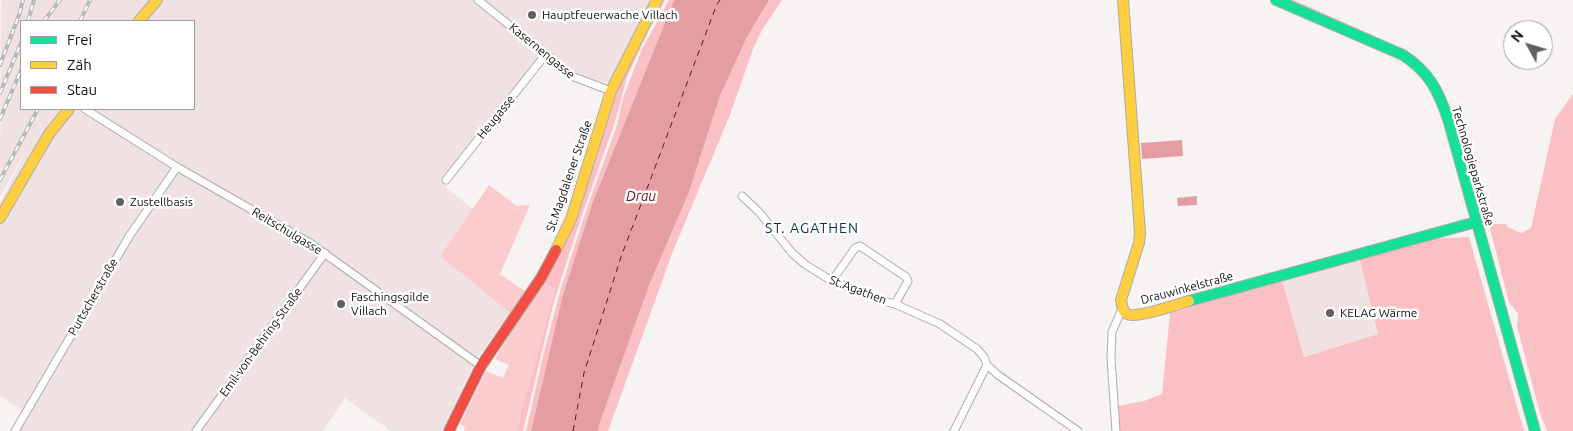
<!DOCTYPE html>
<meta charset="utf-8">
<style>
body{margin:0}
#map{position:relative;width:1573px;height:431px;overflow:hidden;background:#f8f3f3;font-family:Ubuntu,sans-serif}
canvas{display:block}
.legend{position:absolute;left:20px;top:20px;width:175px;height:90px;box-sizing:border-box;background:#fff;border:1px solid #a19f9f;margin:0;padding:6px 9px;list-style:none;font-size:15px;color:#141010}
.legend li{display:flex;align-items:center;gap:10px;height:25px}
.legend b{width:25px;border:1px solid #a19f9f}
.north{position:absolute;left:1503px;top:20px;width:50px;height:50px;box-sizing:border-box;background:#fff;border:1px solid #a19f9f;border-radius:50%;rotate:309deg;font-size:14px;font-weight:700;line-height:20px;text-align:center;color:#141010}
.north::after{content:'';display:block;margin:auto;width:18px;height:22px;background:#645f5f;clip-path:polygon(50% 0,100% 100%,50% 72%,0 100%)}
</style>
<div id="map">
<canvas width="1573" height="431"></canvas>
<ul class="legend">
<li><b style="height:6px;background:#16e098"></b>Frei</li>
<li><b style="height:6px;background:#ffcf43"></b>Zäh</li>
<li><b style="height:6px;background:#f24e42"></b>Stau</li>
</ul>
<div class="north">N</div>
</div>
<script>
const context = document.querySelector('canvas').getContext('2d');
context.lineJoin = 'round';
function fill(path, color) { context.fillStyle = color; context.fill(path, 'evenodd'); }
function stroke(path, color, width, dash) { context.strokeStyle = color; context.lineWidth = width; context.lineCap = dash ? 'butt' : 'round'; context.setLineDash(dash || []); context.stroke(path); }
function drawText(font, color, halo, rows, align = 'center') {
  context.font = font + ' Ubuntu,sans-serif'; context.lineWidth = 5; context.setLineDash([]); context.textBaseline = 'middle'; context.strokeStyle = halo; context.fillStyle = color; for (const [text, x, y, turn = 0] of rows) {
    context.save(); context.translate(x, y); context.rotate((+turn || 0) * Math.PI / 180); context.textAlign = isNaN(turn) ? turn : align; if (halo) context.strokeText(text, 0, 0); context.fillText(text, 0, 0); context.restore();
  }
}
fill(new Path2D(`
 M1,0H652L609,83L578,78L548,57L445,187L473,209L440,256L510,313L475,361L442,431H391L345,398L323,431H16L26,413L0,396V203L26,151L0,197ZM21,21H194V109H21Z
 M1359,257L1378,334L1304,357L1282,280Z`), '#f0e2e2');
fill(new Path2D(`
 M1285,0H1294L1383,40L1382,41Z
 M489,185L517,206L530,205L500,274L526,292L510,313L440,256Z
 M545,282L555,290L521,412L517,431H464L465,428L460,424L486,371L503,378L509,365L495,359L515,325Z`), '#fbccce');
fill(new Path2D(`
 M658,0H665L644,40L627,77L615,122L581,218L554,301L523,431H517L521,412L555,290L545,282L561,253L566,235L587,185L617,87Z
 M669,0H674L592,204L562,298L531,431H526L543,356L561,288L587,208L617,125L623,98L642,49Z
 M769,0H782L762,30L753,49L730,115L673,251L608,431H598L599,425L650,283L689,192L720,96L747,37Z
 M1573,94V431H1547L1540,413L1517,326L1518,314L1509,302L1490,229L1493,224H1506L1507,227L1521,233L1531,228L1555,119Z
 M1469,237L1524,431H1120L1118,406L1144,401L1162,394L1170,313L1282,280L1304,357L1378,334L1359,257L1431,239Z`), '#fac0c3');
fill(new Path2D(`
 M674,0H769L747,37L720,96L689,192L650,283L599,425L598,431H531L562,298L592,204Z
 M1182,140L1183,156L1142,159L1141,143Z
 M1197,196V205L1178,206L1177,198Z`), '#e49ea1');
stroke(new Path2D(`
 M573,431L584,373L621,257L717,4L720,0`), '#6a1121', 1, [6, 5]);
const street = new Path2D(`
 M478,0L574,77L611,91
 M85,109L177,167L310,243L481,366
 M446,180L546,54
 M742,196L759,212L793,254L806,265L832,281L883,301L895,304L940,324L977,349L984,357L987,365L998,375L1078,431
 M832,281L855,248L860,246L906,277L908,281L895,304
 M15,431L130,235L177,167
 M196,431L325,253
 M954,431L987,365
 M1116,431L1111,358L1112,332L1122,309`);
const fast = new Path2D(`
 M1276,0L1403,55C1429,72 1438,90 1448,119L1535,431
 M1189,301L1476,222`);
const slow = new Path2D(`
 M1123,0L1140,232L1139,243L1121,300C1122,305 1122,311 1127,314C1137,319 1177,304 1189,301
 M139,21L157,0
 M0,218L49,134L69,109
 M556,250L571,219L611,91L657,0`);
const jam = new Path2D(`
 M449,431L481,366L541,278L556,250`);
stroke(street, '#b0acac', 9);
stroke(fast, '#b0acac', 12);
stroke(slow, '#b0acac', 12);
stroke(jam, '#b0acac', 12);
stroke(street, '#fefdfd', 7);
stroke(fast, '#16e098', 10);
stroke(slow, '#ffcf43', 10);
stroke(jam, '#f24e42', 10);
const rail = new Path2D(`
 M28,21L34,0
 M44,21L60,0
 M80,21L90,0
 M0,65L19,15L23,0
 M0,93L21,43
 M0,119L21,70
 M0,180L38,109`);
stroke(rail, '#b9b8b8', 4);
stroke(rail, '#fff', 2, [5.5]);
for (const [x, y, r, color] of [
 [532,15,5,"#645f5f"],
 [120,202,5,"#645f5f"],
 [341,304,5,"#645f5f"],
 [1330,313,5,"#645f5f"]
]) { const dot = new Path2D(); dot.arc(x, y, r, 0, 2 * Math.PI); context.fillStyle = color; context.fill(dot); stroke(dot, '#fff', 2); }
drawText('12px', '#141010', '#fff', [
 ["Hauptfeuerwache Villach",542,15],
 ["Zustellbasis",130,202],
 ["Faschingsgilde",351,297],
 ["Villach",351,311],
 ["KELAG Wärme",1340,313]
], 'left');
drawText('12px', '#141010', '#fff', [
 ["Kasernengasse",542,51,39],
 ["Heugasse",496,117,-51],
 ["Technologieparkstraße",1473,166,74],
 ["St.Magdalener Straße",569,176,-71],
 ["Reitschulgasse",287,231,31],
 ["Drauwinkelstraße",1187,288,-15],
 ["St.Agathen",858,290,21],
 ["Purtscherstraße",93,297,-60],
 ["Emil-von-Behring-Straße",261,342,-54]
]);
drawText('italic 14px', '#6a1121', '#fff', [
 ["Drau",641,196]
]);
context.letterSpacing = '1px';
drawText('14px', '#003547', '#fff', [
 ["ST. AGATHEN",812,228]
]);
context.letterSpacing = '0px';
</script>
